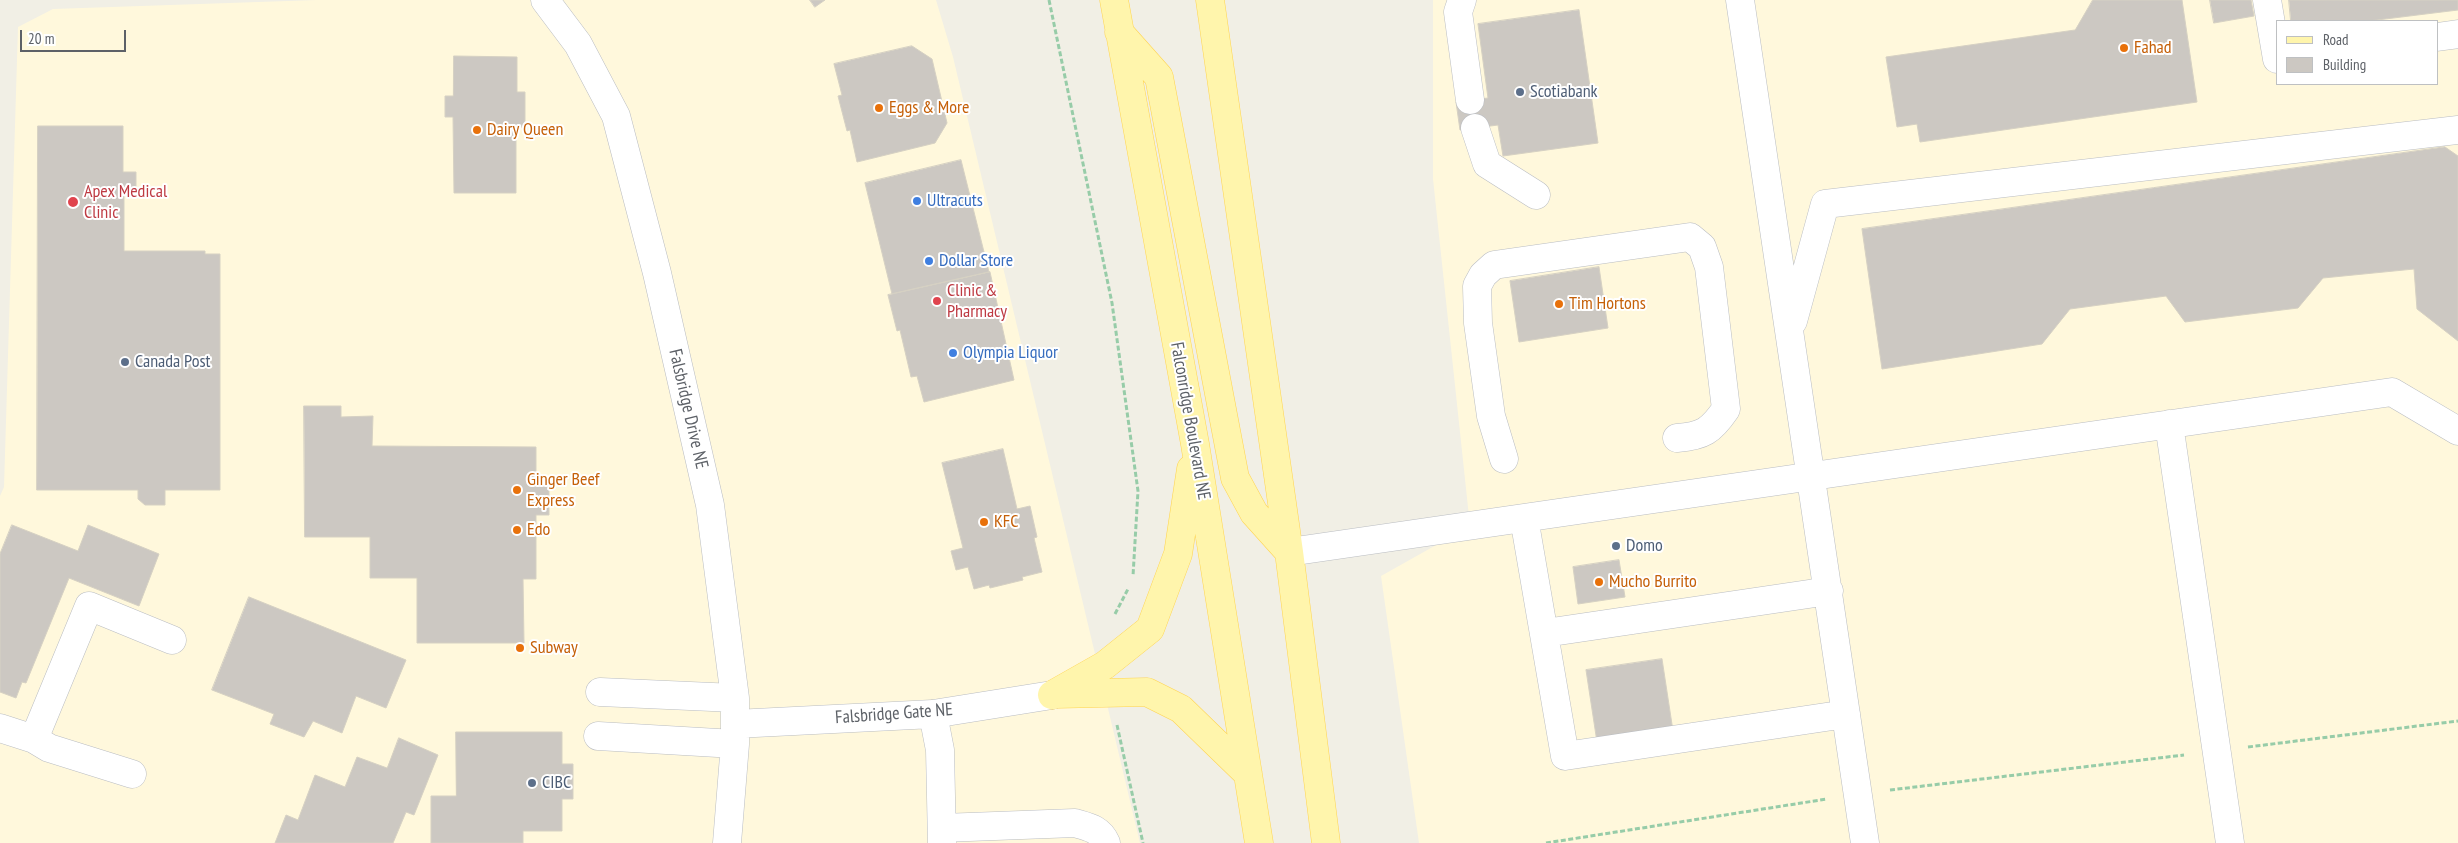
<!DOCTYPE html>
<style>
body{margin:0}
#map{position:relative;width:2458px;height:843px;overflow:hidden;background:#f1efe5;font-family:"PT Sans Narrow",sans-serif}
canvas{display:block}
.legend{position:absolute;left:2276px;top:20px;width:162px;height:65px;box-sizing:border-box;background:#fff;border:1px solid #bec0c2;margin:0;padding:6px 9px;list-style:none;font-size:15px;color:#5d6167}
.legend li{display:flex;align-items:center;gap:10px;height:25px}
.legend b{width:25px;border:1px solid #bec0c2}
.scale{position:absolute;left:20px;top:30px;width:106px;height:22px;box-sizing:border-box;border:2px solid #5d6167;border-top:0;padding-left:6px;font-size:15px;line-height:18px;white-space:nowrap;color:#5d6167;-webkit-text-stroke:4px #fff;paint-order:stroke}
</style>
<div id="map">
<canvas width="2458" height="843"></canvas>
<ul class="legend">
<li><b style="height:6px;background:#fff5ac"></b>Road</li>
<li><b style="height:14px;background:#ccc8c2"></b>Building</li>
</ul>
<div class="scale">20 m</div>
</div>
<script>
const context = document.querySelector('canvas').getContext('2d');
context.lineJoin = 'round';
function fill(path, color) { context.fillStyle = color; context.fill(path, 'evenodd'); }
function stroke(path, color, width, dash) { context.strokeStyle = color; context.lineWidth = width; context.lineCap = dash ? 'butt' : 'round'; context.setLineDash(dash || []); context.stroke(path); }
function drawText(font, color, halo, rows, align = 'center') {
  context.font = font + ' "PT Sans Narrow",sans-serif'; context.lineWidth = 4; context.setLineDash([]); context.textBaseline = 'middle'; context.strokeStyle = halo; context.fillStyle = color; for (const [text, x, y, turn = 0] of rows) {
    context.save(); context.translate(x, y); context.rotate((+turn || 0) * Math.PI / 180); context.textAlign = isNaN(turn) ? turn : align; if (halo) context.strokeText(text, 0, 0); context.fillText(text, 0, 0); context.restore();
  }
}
fill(new Path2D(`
 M317,0H936L953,57L1140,843H0V496L4,487L18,27L53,9Z
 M1433,0H2458V843H1419L1381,576L1470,526L1433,179ZM2277,21H2437V84H2277Z`), '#fff8dc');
const building = new Path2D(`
 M810,0H825L815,7Z
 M2093,0H2182L2197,102L1920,142L1917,124L1897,127L1886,57L2075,30Z
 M2210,0H2251L2254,16L2214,23Z
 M2289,0H2458V10L2369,21H2291Z
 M1579,10L1598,143L1503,156L1498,125L1460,130L1456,102L1488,98L1478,24Z
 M912,46L932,59L947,123L935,143L857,162L850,130L847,131L838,96L842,95L834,64Z
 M454,56L517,57V92H525V127H516V193H454L453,117H445V96H453Z
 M38,126H123V172H136V191H124V251H205V254H220V490H165V505H145L138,499V490H37Z
 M2445,147L2458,156V341L2417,309L2414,269L2323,278L2298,308L2185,322L2166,296L2070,309L2042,344L1882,369L1862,229Z
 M961,160L989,272L892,294L865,183Z
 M1599,267L1608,328L1519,342L1510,281Z
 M990,272L1014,380L924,402L917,376L911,377L900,330L897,331L888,295Z
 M304,406H341V417L373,416L372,446L536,447V479H549V515H536V579H523L524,643H417V578H370V537H305Z
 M1003,449L1017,509L1030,506L1037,537L1034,538L1042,572L1022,577L1023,580L990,588L989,585L974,589L968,567L956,570L951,551L963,548L942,463Z
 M12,525L78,551L88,525L159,554L139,606L69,578L26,683L22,682L16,698L0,692V554Z
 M1619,560L1625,597L1578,604L1573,567Z
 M249,597L406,660L386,708L356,696L342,733L313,721L304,737L270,724L274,714L212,690Z
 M1662,659L1673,731L1597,742L1586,670Z
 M456,732H562V764H573V799H562V831H523V843H431V796H456Z
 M399,738L438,755L414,815L406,812L393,843H275L286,815L298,820L315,775L345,787L357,757L387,768Z`);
fill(building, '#ccc8c2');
stroke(building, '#d6d1c3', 1);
const minor = new Path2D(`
 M545,0L578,44L616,116L657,273L710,505L735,698V744L727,843
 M1462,0L1458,12L1470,100
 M1740,0L1865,843
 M2267,0L2277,59
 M2437,37L2458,34
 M1475,128L1487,164L1536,195
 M1793,321L1825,204L2458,130
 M2169,424L2230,843
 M1504,459L1491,416L1478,323L1477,286L1483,275L1494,265L1690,237L1702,247L1709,267L1726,409C1711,431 1703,436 1677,438
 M1524,518L1565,756L1846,714
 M1289,552L2392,392L2458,431
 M1545,633L1829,591
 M600,692L735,698
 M933,714L940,750L942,843
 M735,724L933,714L1052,695
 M0,728L34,739L49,748L132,774
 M598,736L735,744
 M34,739L89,606L172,640
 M942,828L1075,823C1089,827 1100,829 1106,843`);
const major = new Path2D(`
 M1114,0L1195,444L1259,843
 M1210,0L1289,552L1326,843
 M1119,32L1159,77L1235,478L1254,513L1289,552
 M1056,694L1147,692L1181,709L1248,774
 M1052,695L1105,665L1150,629L1178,554L1191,469`);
stroke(minor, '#babdc2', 29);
stroke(major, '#ffd450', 29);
stroke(new Path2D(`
 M1049,0L1112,303L1138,491L1133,576
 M1115,614L1128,589
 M1117,725L1143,843
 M2248,747L2458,721
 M1890,790L2184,755
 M1546,843L1827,799`), '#97cca8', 3, [5, 2.5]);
stroke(minor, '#fff', 28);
stroke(major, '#fff5ac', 28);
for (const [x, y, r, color] of [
 [2124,48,5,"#e8710a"],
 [1520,92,5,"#5c6f8a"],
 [879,108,5,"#e8710a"],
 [477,130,5,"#e8710a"],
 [917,201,5,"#3f7fe0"],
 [73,202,6,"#e0444e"],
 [929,261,5,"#3f7fe0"],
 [937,301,5,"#e0444e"],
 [1559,304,5,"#e8710a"],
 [953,353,5,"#3f7fe0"],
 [125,362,5,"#5c6f8a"],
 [517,490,5,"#e8710a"],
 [984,522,5,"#e8710a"],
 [517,530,5,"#e8710a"],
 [1616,546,5,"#5c6f8a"],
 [1599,582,5,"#e8710a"],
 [520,648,5,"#e8710a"],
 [532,783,5,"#5c6f8a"]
]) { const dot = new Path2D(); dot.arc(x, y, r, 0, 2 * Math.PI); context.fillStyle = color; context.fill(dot); stroke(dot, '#fff', 2); }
drawText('18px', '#c56008', '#fff', [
 ["Fahad",2134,48],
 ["Eggs & More",889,108],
 ["Dairy Queen",487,130],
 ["Tim Hortons",1569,304],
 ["Ginger Beef",527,480],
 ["Express",527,501],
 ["KFC",994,522],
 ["Edo",527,530],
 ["Mucho Burrito",1609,582],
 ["Subway",530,648]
], 'left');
drawText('18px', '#4e5e75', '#fff', [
 ["Scotiabank",1530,92],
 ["Canada Post",135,362],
 ["Domo",1626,546],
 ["CIBC",542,783]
], 'left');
drawText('18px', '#be3a42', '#fff', [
 ["Apex Medical",84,192],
 ["Clinic",84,213],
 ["Clinic &",947,291],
 ["Pharmacy",947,312]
], 'left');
drawText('18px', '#366cbe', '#fff', [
 ["Ultracuts",927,201],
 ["Dollar Store",939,261],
 ["Olympia Liquor",963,353]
], 'left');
drawText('18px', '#5d6167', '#fff', [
 ["Falsbridge Drive NE",688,409,77],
 ["Falconridge Boulevard NE",1190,421,80],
 ["Falsbridge Gate NE",894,714,-4]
]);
</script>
